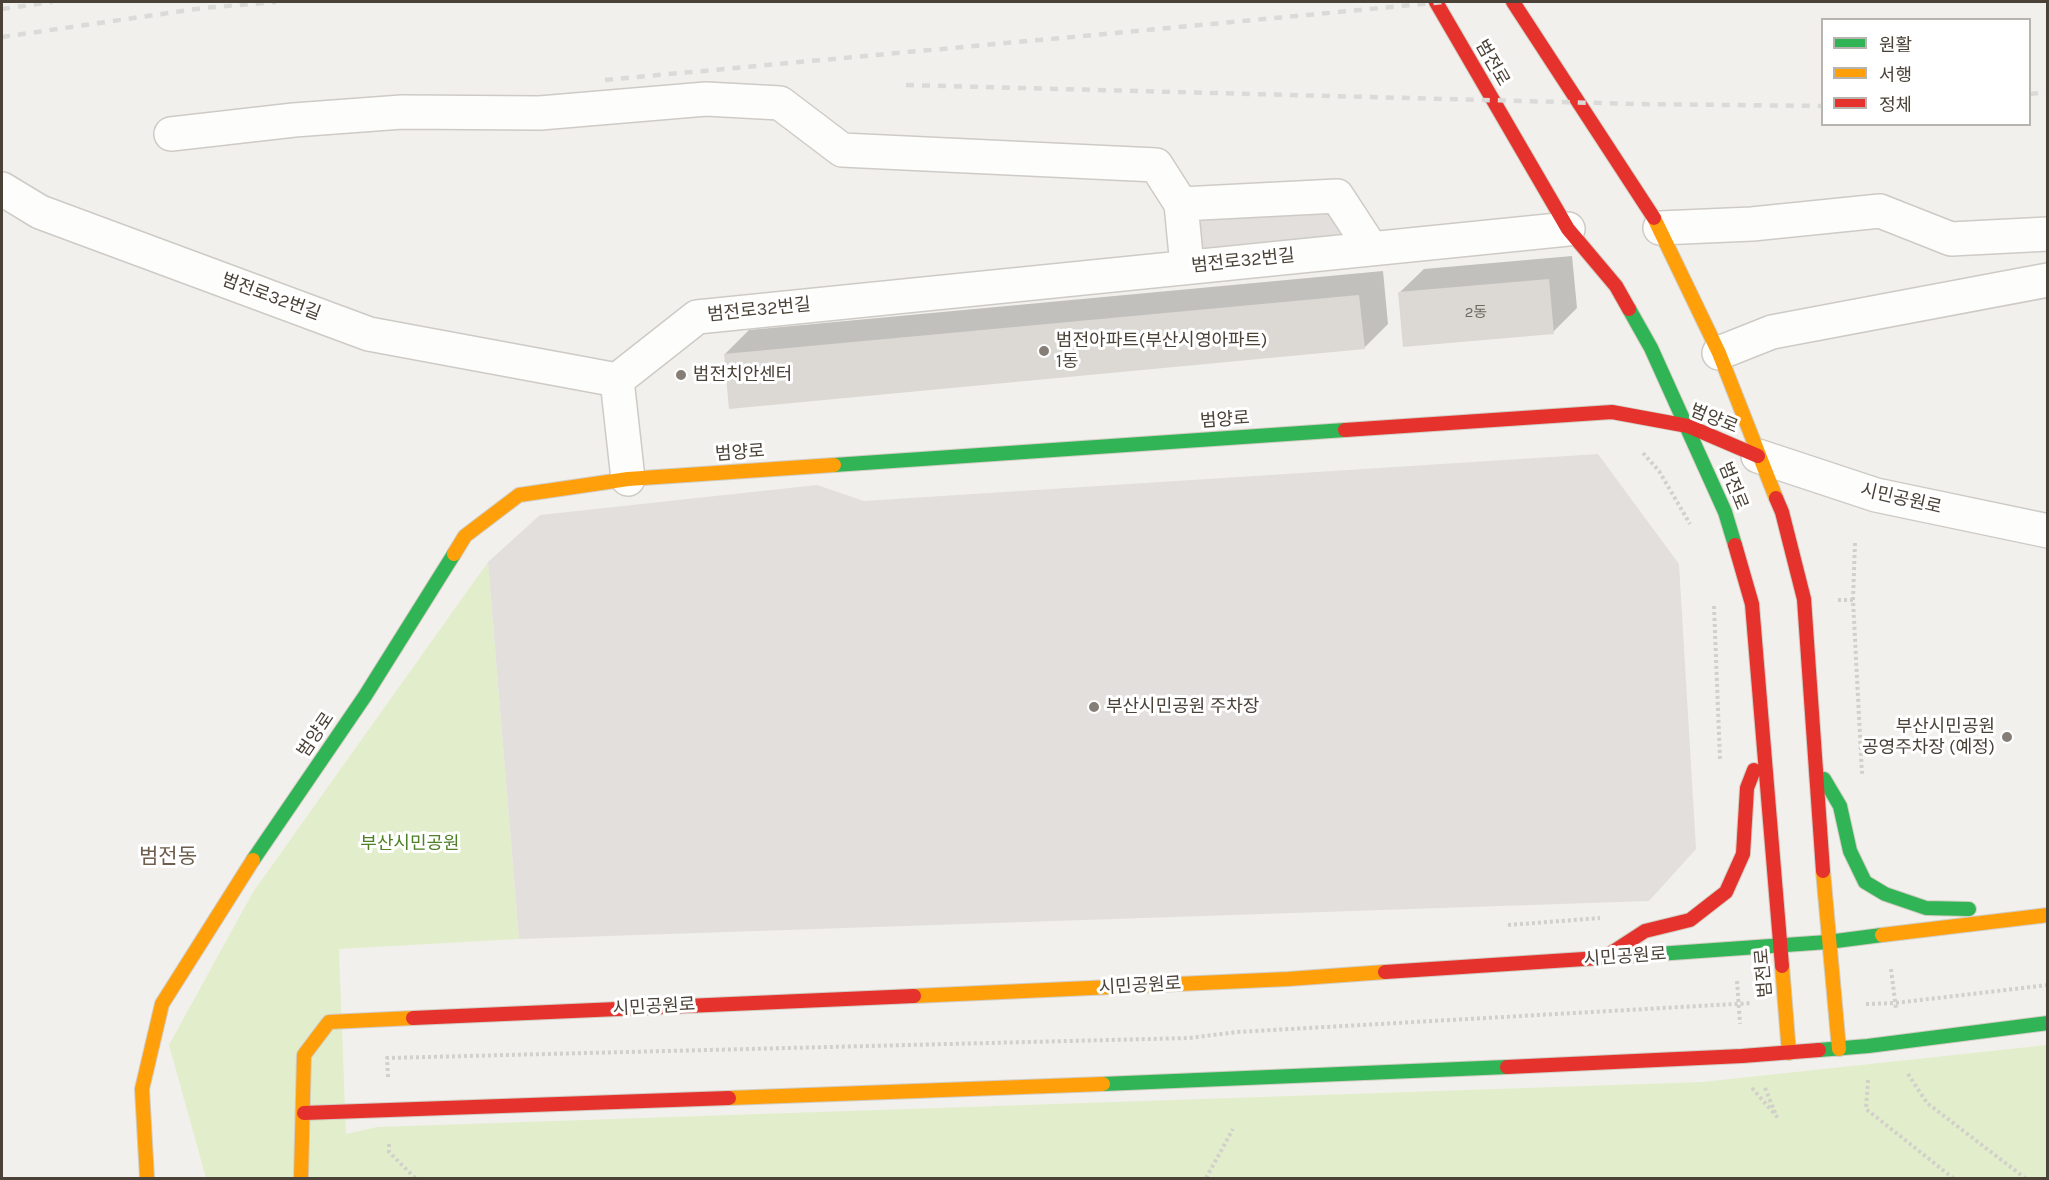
<!DOCTYPE html>
<meta charset="utf-8">
<style>
body{margin:0}
#map{position:relative;width:2049px;height:1180px;overflow:hidden;background:#f2f0ec;font-family:Karla,"Noto Sans KR",sans-serif}
canvas{display:block}
.frame{position:absolute;inset:0;border:3px solid #4a4137;pointer-events:none}
.legend{position:absolute;left:1821px;top:18px;width:210px;height:108px;box-sizing:border-box;background:#fff;border:2px solid #b7b3af;margin:0;padding:8px 10px;list-style:none;font-size:18px;color:#4a4137}
.legend li{display:flex;align-items:center;gap:12px;height:30px}
.legend b{width:30px;border:2px solid #b7b3af}
</style>
<div id="map">
<canvas width="2049" height="1180"></canvas>
<div class="frame"></div>
<ul class="legend">
<li><b style="height:8px;background:#30b455"></b>원활</li>
<li><b style="height:8px;background:#ff9f0a"></b>서행</li>
<li><b style="height:8px;background:#e5322d"></b>정체</li>
</ul>
</div>
<script>
const context = document.querySelector('canvas').getContext('2d');
context.lineJoin = 'round';
function fill(path, color) { context.fillStyle = color; context.fill(path, 'evenodd'); }
function stroke(path, color, width, dash) { context.strokeStyle = color; context.lineWidth = width; context.lineCap = dash ? 'butt' : 'round'; context.setLineDash(dash || []); context.stroke(path); }
function drawText(font, color, halo, rows, align = 'center') {
  context.font = font + ' Karla,"Noto Sans KR",sans-serif'; context.lineWidth = 6; context.setLineDash([]); context.textBaseline = 'middle'; context.strokeStyle = halo; context.fillStyle = color; for (const [text, x, y, turn = 0] of rows) {
    context.save(); context.translate(x, y); context.rotate((+turn || 0) * Math.PI / 180); context.textAlign = isNaN(turn) ? turn : align; if (halo) context.strokeText(text, 0, 0); context.fillText(text, 0, 0); context.restore();
  }
}
fill(new Path2D(`
 M488,562L519,939L339,949L346,1134L377,1127L1702,1082L2047,1045V1178H206L169,1045L253,892Z`), '#e2eecb');
fill(new Path2D(`
 M1340,198L1370,240L1193,260L1188,204Z
 M1598,454L1679,564L1696,849L1649,901L519,939L488,562L540,515L817,485L864,501Z`), '#e2dfdc');
fill(new Path2D(`
 M1572,256L1577,308L1553,332L1400,292L1424,269Z
 M1383,271L1388,324L1364,348L725,354L749,330Z`), '#0003');
fill(new Path2D(`
 M1549,279L1554,334L1403,347L1398,292Z
 M1359,295L1365,349L729,409L724,354Z`), '#dcd9d4');
const street = new Path2D(`
 M171,134L294,120L402,112L540,113L706,99L780,103L842,150L1156,165L1181,204
 M2,189L40,212L369,334L617,380L697,317L1568,229
 M1660,228L1752,224L1880,211L1951,239L2048,234
 M1187,266L1181,204L1337,196L1371,248
 M1719,353L1772,332L2048,280
 M617,380L628,479
 M1758,456L1876,495L2048,531`);
const fast = new Path2D(`
 M1629,309L1651,348L1725,512L1735,545
 M834,465L1345,430
 M1824,779L1840,806L1850,851L1865,882L1885,894L1926,908L1969,909
 M253,860L365,696L454,554
 M1615,957L1828,942L1882,935
 M1819,1050L1868,1046L2048,1023
 M1103,1084L1507,1067`);
const slow = new Path2D(`
 M1654,218L1719,353L1776,498
 M454,554L465,536L519,495L628,479L834,465
 M1823,871L1839,1049
 M1882,935L2048,915
 M1782,966L1789,1053
 M914,996L1288,979L1385,972
 M729,1098L1103,1084
 M147,1178L142,1089L162,1004L253,860
 M301,1178L304,1055L329,1022L413,1018`);
const jam = new Path2D(`
 M1436,2L1568,229L1616,286L1629,309
 M1513,2L1654,218
 M1345,430L1612,412L1688,426L1758,456
 M1776,498L1782,512L1804,599L1823,871
 M1735,545L1752,604L1782,966
 M1605,957L1645,931L1690,920L1726,892L1743,854L1747,788L1754,770
 M1385,972L1615,957
 M413,1018L914,996
 M1507,1067L1742,1056L1819,1050
 M304,1113L729,1098`);
stroke(street, '#cecbc6', 36);
stroke(fast, '#d2cdc3', 16);
stroke(slow, '#d2cdc3', 16);
stroke(jam, '#d2cdc3', 16);
stroke(new Path2D(`
 M1643,453L1659,471L1690,524
 M1838,600H1853L1862,774
 M1853,600L1855,543
 M1714,606L1720,760
 M1508,925L1600,918
 M1891,969L1896,1009
 M1737,981L1740,1024
 M1866,1004L1895,1003L2048,985
 M1908,1074L1927,1103L2025,1178
 M388,1077L387,1058L1189,1038L1237,1032L1752,1003
 M1868,1080L1866,1109L1953,1178
 M1752,1088L1778,1118
 M1765,1088L1776,1115
 M389,1144V1152L415,1178
 M1206,1178L1233,1129`), '#d2d0ca', 4, [3, 3]);
stroke(street, '#fdfdfc', 33);
stroke(fast, '#30b455', 14);
stroke(slow, '#ff9f0a', 14);
stroke(jam, '#e5322d', 14);
stroke(new Path2D(`
 M2,9L52,2
 M2,37L203,8L276,2
 M605,80C884,54 1164,29 1443,2
 M906,85L1638,104L1822,106
 M2030,94L2048,92`), '#dadad9', 4.5, [8, 8]);
for (const [x, y, r, color] of [
 [1044,351,6,"#857e76"],
 [681,375,6,"#857e76"],
 [1094,707,6,"#857e76"],
 [2007,737,6,"#857e76"]
]) { const dot = new Path2D(); dot.arc(x, y, r, 0, 2 * Math.PI); context.fillStyle = color; context.fill(dot); stroke(dot, '#fff', 2); }
drawText('15px', '#6f685f', null, [
 ["2동",1476,313]
]);
drawText('18px', '#4a4137', '#fff', [
 ["범전로",1492,63,60],
 ["범전로32번길",1243,261,-6],
 ["범전로32번길",271,297,20],
 ["범전로32번길",759,310,-6],
 ["범양로",1714,419,22],
 ["범양로",1225,420,-4],
 ["범양로",740,453,-4],
 ["범전로",1733,486,68],
 ["시민공원로",1901,499,13],
 ["범양로",316,735,-56],
 ["시민공원로",1625,957,-4],
 ["범전로",1764,973,-95],
 ["시민공원로",1140,986,-3],
 ["시민공원로",654,1007,-3]
]);
drawText('18px', '#4a4137', '#fff', [
 ["범전아파트(부산시영아파트)",1056,341],
 ["1동",1056,362],
 ["범전치안센터",693,375],
 ["부산시민공원 주차장",1106,707],
 ["부산시민공원",1995,727,"right"],
 ["공영주차장 (예정)",1995,748,"right"]
], 'left');
drawText('18px', '#4f8026', '#fff', [
 ["부산시민공원",410,844]
]);
drawText('21px', '#6d5e4d', '#fff', [
 ["범전동",168,857]
]);
</script>
